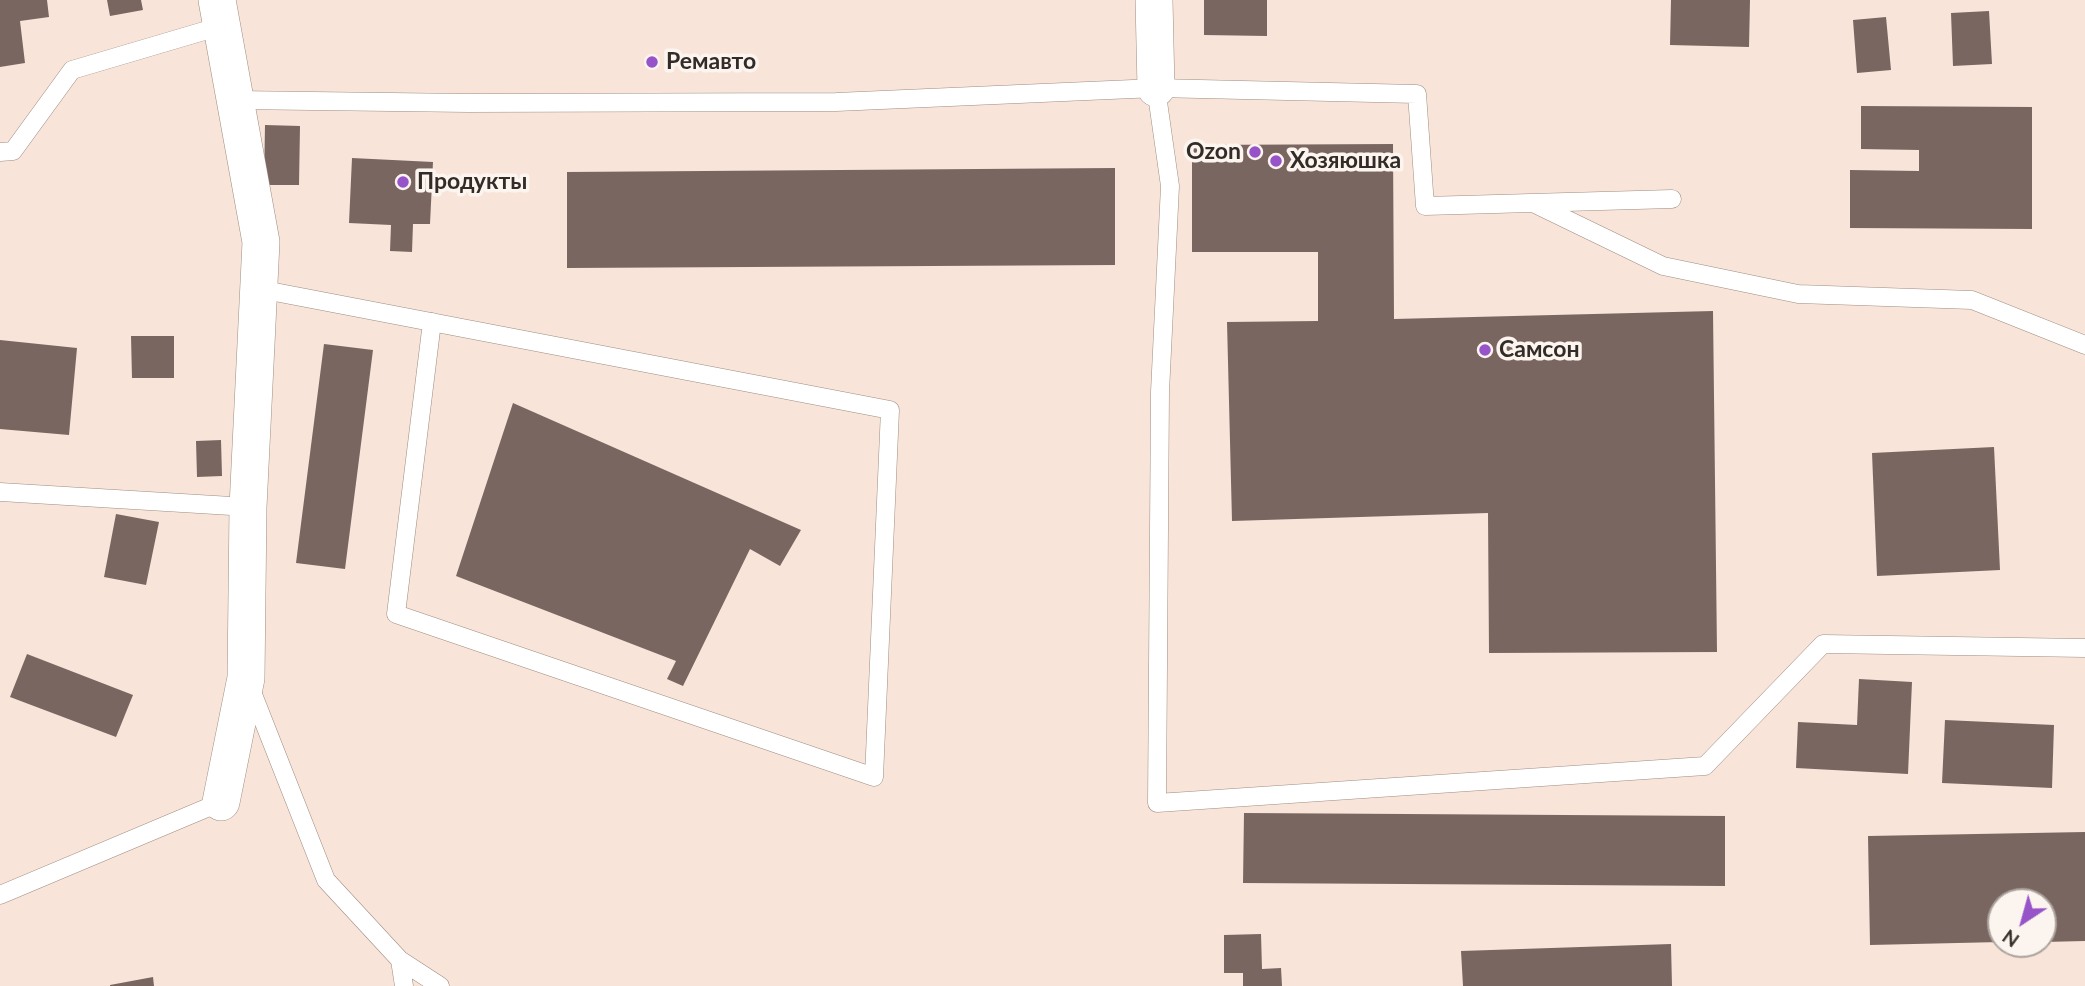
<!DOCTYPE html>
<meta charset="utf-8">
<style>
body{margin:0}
#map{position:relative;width:2085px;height:986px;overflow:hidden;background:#f8e4d8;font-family:Lato,sans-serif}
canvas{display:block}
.north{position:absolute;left:1987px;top:888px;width:70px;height:70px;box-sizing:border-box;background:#fcf4ef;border:2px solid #aca49f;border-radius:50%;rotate:216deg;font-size:19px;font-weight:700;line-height:28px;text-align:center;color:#332b27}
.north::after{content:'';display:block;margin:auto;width:24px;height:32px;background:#9754c9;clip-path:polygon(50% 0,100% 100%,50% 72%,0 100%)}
</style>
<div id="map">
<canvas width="2085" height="986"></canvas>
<div class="north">N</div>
</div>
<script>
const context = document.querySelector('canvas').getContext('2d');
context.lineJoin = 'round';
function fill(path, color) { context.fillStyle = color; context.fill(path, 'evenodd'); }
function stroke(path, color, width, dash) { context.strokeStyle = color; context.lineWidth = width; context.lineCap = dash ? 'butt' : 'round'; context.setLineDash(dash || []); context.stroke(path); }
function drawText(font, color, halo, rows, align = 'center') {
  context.font = font + ' Lato,sans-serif'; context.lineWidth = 7; context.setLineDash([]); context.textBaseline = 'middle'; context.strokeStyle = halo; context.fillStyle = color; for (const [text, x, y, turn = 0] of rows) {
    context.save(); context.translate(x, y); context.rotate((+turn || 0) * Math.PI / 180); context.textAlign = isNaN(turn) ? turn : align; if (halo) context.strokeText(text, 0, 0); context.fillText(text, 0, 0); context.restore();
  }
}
fill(new Path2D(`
 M0,0H47L49,17L20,21L25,63L0,67Z
 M107,0H141L143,10L110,16Z
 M1204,0H1267V36L1204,35Z
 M1671,0H1750L1749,47L1670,45Z
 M1989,11L1992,64L1953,66L1951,13Z
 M1886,17L1891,70L1857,73L1853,20Z
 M1861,106L2032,107V229L1850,228V170L1919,171V150L1861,149Z
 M265,125L300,126L299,185H264Z
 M1393,144L1394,319L1713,311L1717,652L1489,653L1488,513L1232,521L1227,322L1318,321V252H1192V145Z
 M352,158L433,162L430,224H413L412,252L390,251L391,225L349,223Z
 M1115,168V265L567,268V172Z
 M131,336H174V378H132Z
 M0,340L77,348L69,435L0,429Z
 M324,344L373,350L345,569L296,563Z
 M513,403L801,530L780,566L750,549L683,686L667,679L676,661L456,576Z
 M221,440L222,476L197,477L196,441Z
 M1994,447L2000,570L1877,576L1872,453Z
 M116,514L159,522L146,585L104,577Z
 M27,654L133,695L116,737L10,697Z
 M1859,679L1912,682L1908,774L1796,768L1798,722L1857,725Z
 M1945,720L2054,725L2052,788L1942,783Z
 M1244,813L1725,816V886L1243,883Z
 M2085,832V941L2043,942V902H2001V942L1870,945L1868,836Z
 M1261,934L1262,969L1281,968L1282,986H1243V973H1224V935Z
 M1671,944L1672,986H1463L1461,951Z
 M153,977L154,986H110V985Z`), '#7a6661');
const service = new Path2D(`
 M1156,88L1170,186L1160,392L1157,803L1705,766L1823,644L2085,648
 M235,100L468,103L836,102L1156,88L1417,94L1425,206L1672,199
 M0,152L13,151L72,70L221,26
 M1535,204L1663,266L1798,294L1972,300L2085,345
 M259,289L890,410L874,777L396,614L432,322
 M0,492L248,507
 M250,687L326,880L400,960L440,986
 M0,895L221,802
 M400,960L404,986`);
const minor = new Path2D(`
 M217,0L261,242L248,507L246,678L221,802
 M1154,0L1156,88`);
stroke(service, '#9f8d81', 19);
stroke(minor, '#9f8d81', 38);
stroke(service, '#fff', 18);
stroke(minor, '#fff', 37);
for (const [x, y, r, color] of [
 [652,62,7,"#9754c9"],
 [1255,152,7,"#9754c9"],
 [1276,161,7,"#9754c9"],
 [403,182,7,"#9754c9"],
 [1485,350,7,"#9754c9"]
]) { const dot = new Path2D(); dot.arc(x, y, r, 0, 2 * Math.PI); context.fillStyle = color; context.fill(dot); stroke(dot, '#fcf4ef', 2.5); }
drawText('bold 23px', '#332b27', '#fcf4ef', [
 ["Ремавто",666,62],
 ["Ozon",1241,152,"right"],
 ["Хозяюшка",1290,161],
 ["Продукты",417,182],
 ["Самсон",1499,350]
], 'left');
</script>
